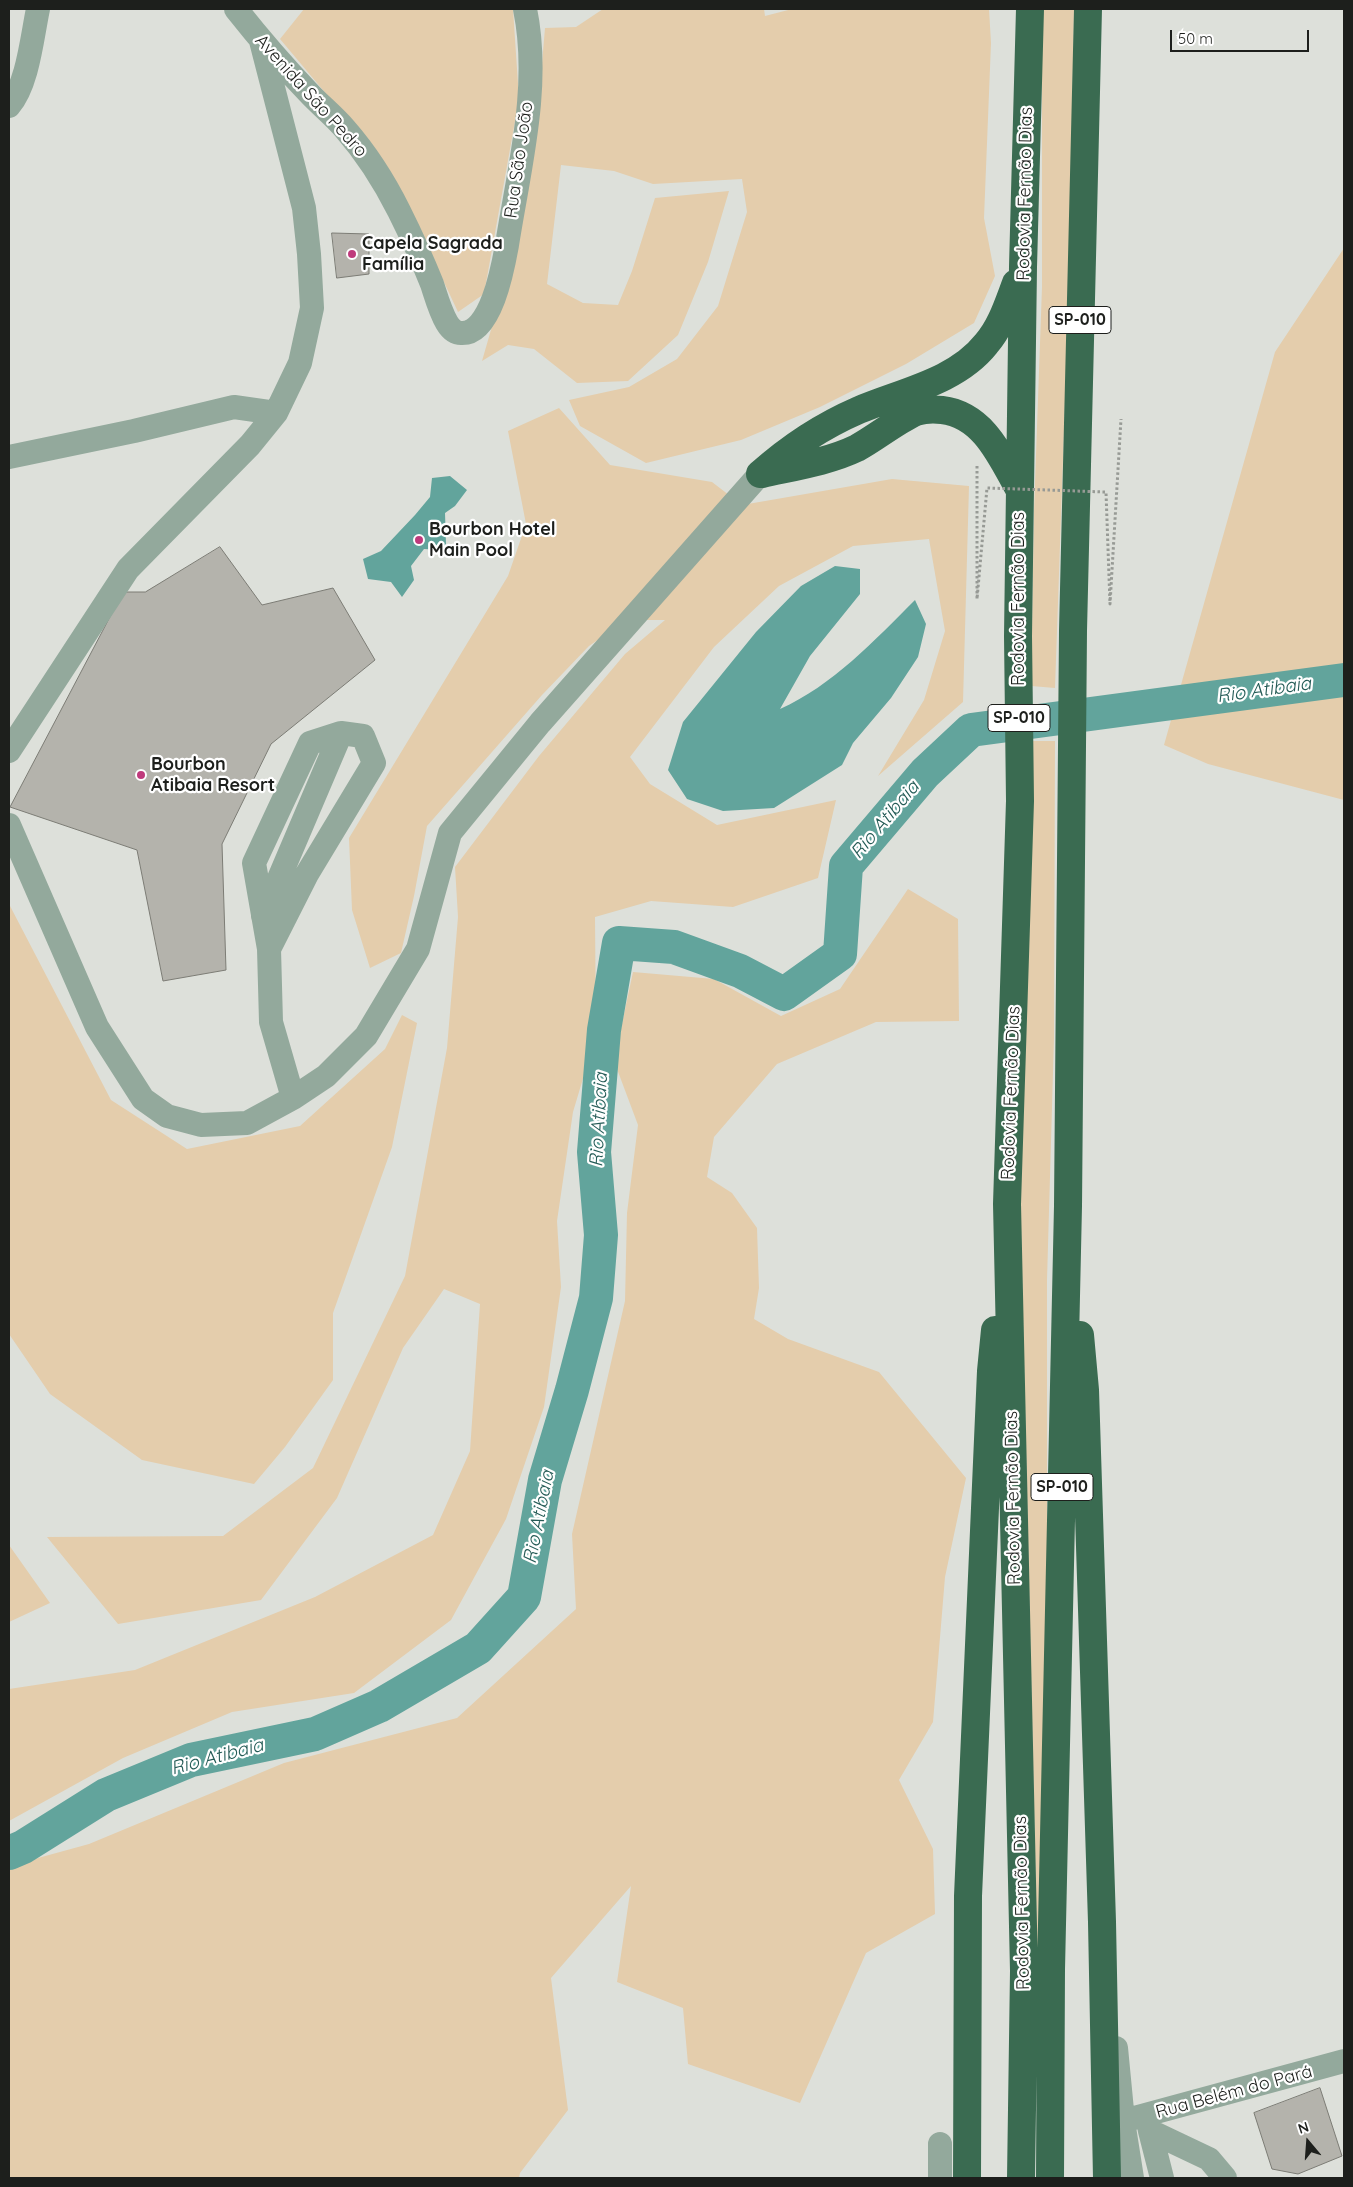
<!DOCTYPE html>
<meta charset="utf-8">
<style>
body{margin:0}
#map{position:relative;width:1353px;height:2187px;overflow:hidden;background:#dde0da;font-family:Quicksand,sans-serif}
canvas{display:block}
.frame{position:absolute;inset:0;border:10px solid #1d1f1c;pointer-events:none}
.north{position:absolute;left:1283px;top:2117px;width:50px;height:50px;-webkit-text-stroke:4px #fff;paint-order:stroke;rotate:342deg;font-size:14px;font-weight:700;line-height:20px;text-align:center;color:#1d1f1c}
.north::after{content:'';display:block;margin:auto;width:18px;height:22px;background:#1d1f1c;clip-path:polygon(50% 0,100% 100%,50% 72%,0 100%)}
.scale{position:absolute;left:1170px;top:30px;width:139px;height:22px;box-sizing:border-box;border:2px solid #1d1f1c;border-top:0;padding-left:6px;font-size:15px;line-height:18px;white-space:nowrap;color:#1d1f1c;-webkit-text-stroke:4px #fff;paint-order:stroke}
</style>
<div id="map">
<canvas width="1353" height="2187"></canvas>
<div class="frame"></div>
<div class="north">N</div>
<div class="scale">50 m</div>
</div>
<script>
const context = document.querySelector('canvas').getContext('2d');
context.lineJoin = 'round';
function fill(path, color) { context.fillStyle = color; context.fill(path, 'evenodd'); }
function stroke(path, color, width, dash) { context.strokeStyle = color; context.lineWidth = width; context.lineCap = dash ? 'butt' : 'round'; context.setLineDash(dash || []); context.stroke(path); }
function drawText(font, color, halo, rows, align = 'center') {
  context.font = font + ' Quicksand,sans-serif'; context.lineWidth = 4.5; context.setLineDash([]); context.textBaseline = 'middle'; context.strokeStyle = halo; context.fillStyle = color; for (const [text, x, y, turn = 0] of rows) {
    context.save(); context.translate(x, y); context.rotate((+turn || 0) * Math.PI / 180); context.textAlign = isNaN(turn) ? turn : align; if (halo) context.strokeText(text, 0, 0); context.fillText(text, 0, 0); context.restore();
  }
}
fill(new Path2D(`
 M304,9H513L519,99L484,294L458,312L411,212L375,152L280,39Z
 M603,9H764L765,16L792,9H989L991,43L984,218L995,276L974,323L906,364L820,407L741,440L646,463L580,426L569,400L629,387L677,359L718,306L747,212L742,179L653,184L614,171L561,165L547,284L583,303L618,305L632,271L655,198L729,191L708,262L678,335L628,381L577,383L534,349L508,345L482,361L497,309L540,87L545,28L576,27Z
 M1042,9H1074L1069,287L1055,688L1031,686L1034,511L1042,287Z
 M1344,248V800L1208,764L1164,745L1275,352Z
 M559,408L610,465L712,482L742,505L892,479L969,486L963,702L878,776L924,700L945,631L929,539L853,546L779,586L714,647L630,757L650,784L717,825L836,800L818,878L733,907L651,901L595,917L596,1035L573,1112L557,1221L561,1287L544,1407L506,1519L451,1620L354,1693L232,1712L123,1758L9,1821V1689L135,1670L315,1597L433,1535L470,1451L480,1304L444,1289L403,1348L337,1498L261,1600L118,1624L47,1537L223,1536L313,1468L405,1276L447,1048L458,917L455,867L539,756L625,654L665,620H627L589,646L542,695L427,826L414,896L401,953L370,968L352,910L349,838L508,576L526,524L508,431Z
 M1030,741H1055L1054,1038L1047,1280V1553L1038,1987L1020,1184Z
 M908,889L958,919L959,1021L876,1022L777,1064L714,1137L707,1177L732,1193L757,1228L759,1288L754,1319L788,1339L879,1372L966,1478L945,1577L933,1722L899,1780L933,1849L935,1914L866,1953L800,2103L688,2064L683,2008L617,1982L631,1886L551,1978L568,2110L520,2173L519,2178H9V1866L89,1844L284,1763L457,1718L576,1609L572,1534L625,1301L627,1213L638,1125L614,1061L633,972L714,979L781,1016L840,989Z
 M9,904L111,1100L187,1149L300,1126L385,1049L402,1015L417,1023L392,1147L333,1313V1380L285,1447L254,1484L142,1460L50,1394L9,1334Z
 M9,1545L50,1603L9,1622Z`), '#e4cdac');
fill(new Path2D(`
 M450,476L467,490L455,506L445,513L446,544L440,550L424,549L411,566L414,580L402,597L391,582L368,579L363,559L381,551L415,515L430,497L432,478Z
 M835,566L860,569V594L810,656L780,709C832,686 875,640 915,600L926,624L918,657L891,698L853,743L842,765L774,808L723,811L687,799L668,770L683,722L756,632L801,586Z`), '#62a49c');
stroke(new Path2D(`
 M9,1853L23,1847L106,1795L191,1760L315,1734L379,1706L478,1648L524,1597L545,1480L572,1390L596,1298L601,1235L594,1152L604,1030L619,943L674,947L740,971L784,994L840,954L846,866L925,773L971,730L1344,680`), '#62a49c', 34);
const building = new Path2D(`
 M332,233L369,234V274L337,278Z
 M220,547L262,605L333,588L375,660L271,744L222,844L226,970L163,981L137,850L10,807L123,592H145Z
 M1320,2088L1342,2156L1298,2174L1272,2169L1254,2113Z`);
fill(building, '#b4b3ac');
stroke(building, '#7c7c75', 1);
stroke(new Path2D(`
 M236,9C259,38 282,65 308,92C320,105 334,116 345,129C366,153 385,183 399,211C411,235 422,259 432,284C436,296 440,311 447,323C450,328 455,333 461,333C491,335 503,267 507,245C519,168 541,86 525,9
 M9,106C28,84 32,37 38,9
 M9,457L134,431L234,407L276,413
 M9,751L128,569L250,445L276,413L300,363L312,308L309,254L304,208L261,41
 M9,825L97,1027L143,1099L167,1116L201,1125L247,1123L293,1098L326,1076L366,1036L418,949L450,833L540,723L760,474
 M263,916L341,733
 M269,949L307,874L374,763L363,736L341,733L310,743L254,863L269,949L271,1022L293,1098
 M1116,2048L1123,2121L1132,2178
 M1147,2116L1150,2131L1209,2159L1225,2178
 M1123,2121L1344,2061
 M1150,2131L1162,2178
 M940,2178V2144`), '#93a99c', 24);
stroke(new Path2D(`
 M760,474C789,448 822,426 859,410C901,392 956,382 986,344C1001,327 1008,304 1016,283
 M762,474C793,467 828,462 857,448C877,437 896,421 916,412C925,409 933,409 942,410C984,415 1001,457 1019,489
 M1080,1335L1085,1390L1102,1922L1107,2178
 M967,2178L968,1896L991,1371L995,1330
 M1021,2178L1024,1971L1007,1204L1020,801L1018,636L1023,267L1030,9
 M1050,2178L1051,1969L1068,1206L1073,631L1088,9`), '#3a6b51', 28);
stroke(new Path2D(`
 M977,466V599L987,488L1106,492L1110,604L1121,419`), '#979a95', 3, [2.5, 2.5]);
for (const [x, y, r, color] of [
 [352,254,5,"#bf3a7c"],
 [419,540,5,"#bf3a7c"],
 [141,775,5,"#bf3a7c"]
]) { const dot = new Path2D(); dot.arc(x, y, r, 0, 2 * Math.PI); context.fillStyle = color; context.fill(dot); stroke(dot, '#fff', 2); }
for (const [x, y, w] of [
 [1080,320,62],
 [1019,718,62],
 [1062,1487,62]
]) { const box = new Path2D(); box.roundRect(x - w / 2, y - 13.5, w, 27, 4); context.fillStyle = '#fff'; context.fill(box); stroke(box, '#1d1f1c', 1); }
drawText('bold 16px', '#1d1f1c', null, [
 ["SP-010",1080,320],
 ["SP-010",1019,718],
 ["SP-010",1062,1487]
]);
drawText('18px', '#1d1f1c', '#fff', [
 ["Avenida São Pedro",311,96,48],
 ["Rua São João",519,160,-82],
 ["Rodovia Fernão Dias",1025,194,-89],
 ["Rodovia Fernão Dias",1019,599,-90],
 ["Rodovia Fernão Dias",1011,1093,-88],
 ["Rodovia Fernão Dias",1013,1498,-91],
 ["Rodovia Fernão Dias",1022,1903,-91],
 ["Rua Belém do Pará",1234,2092,-15]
]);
drawText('bold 18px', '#1d1f1c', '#fff', [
 ["Capela Sagrada",362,244],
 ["Família",362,265],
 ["Bourbon Hotel",429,530],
 ["Main Pool",429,551],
 ["Bourbon",151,765],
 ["Atibaia Resort",151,786]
], 'left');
drawText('italic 19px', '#245b56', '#fff', [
 ["Rio Atibaia",1264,690,-8],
 ["Rio Atibaia",885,820,-50],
 ["Rio Atibaia",599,1120,-87],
 ["Rio Atibaia",539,1517,-79],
 ["Rio Atibaia",217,1757,-15]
]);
</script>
